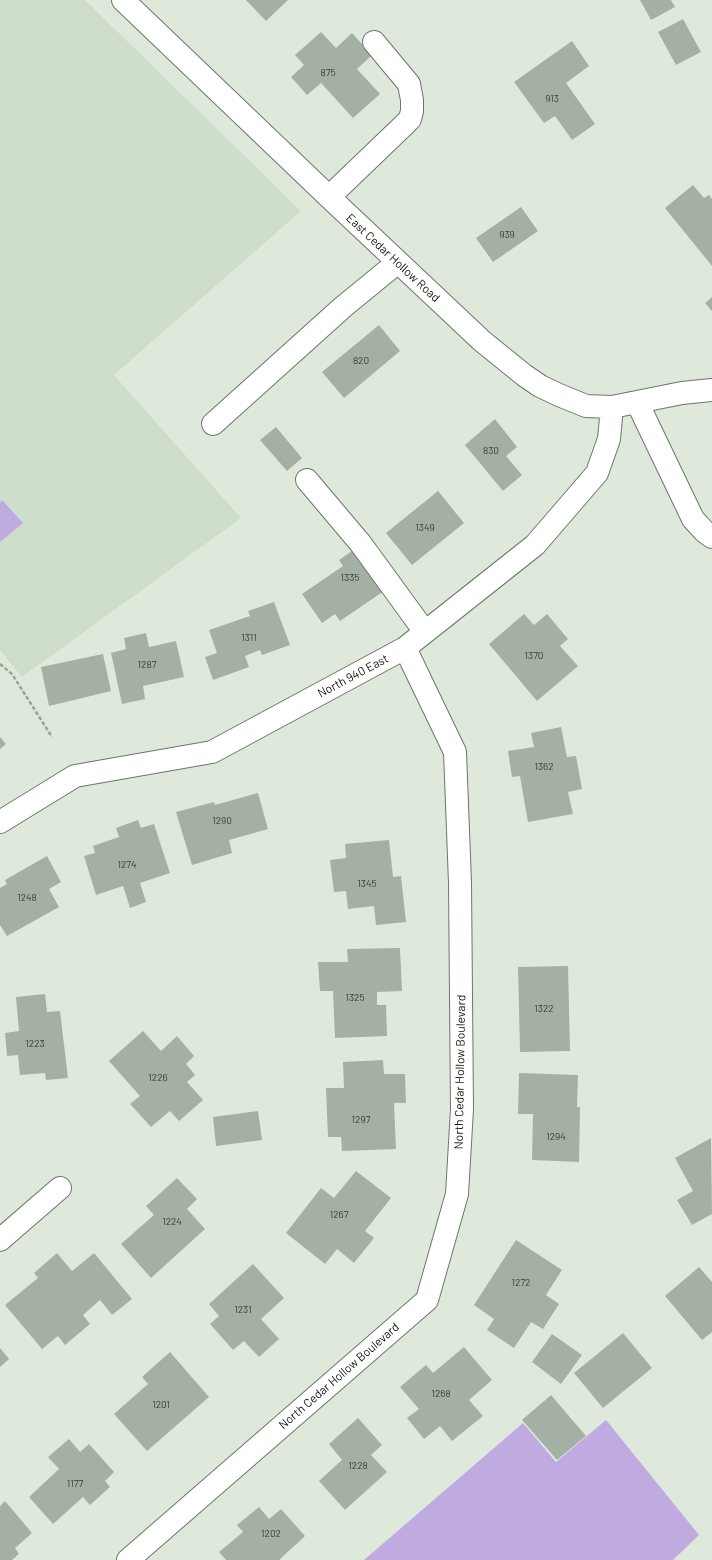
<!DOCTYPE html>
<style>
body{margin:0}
canvas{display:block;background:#dee9dc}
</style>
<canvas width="712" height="1560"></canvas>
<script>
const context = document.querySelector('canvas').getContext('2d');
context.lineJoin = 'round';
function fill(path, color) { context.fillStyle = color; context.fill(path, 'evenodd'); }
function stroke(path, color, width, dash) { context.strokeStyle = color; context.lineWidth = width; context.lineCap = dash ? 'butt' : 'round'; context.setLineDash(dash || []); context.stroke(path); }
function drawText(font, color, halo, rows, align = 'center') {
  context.font = font + ' Barlow,sans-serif'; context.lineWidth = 4; context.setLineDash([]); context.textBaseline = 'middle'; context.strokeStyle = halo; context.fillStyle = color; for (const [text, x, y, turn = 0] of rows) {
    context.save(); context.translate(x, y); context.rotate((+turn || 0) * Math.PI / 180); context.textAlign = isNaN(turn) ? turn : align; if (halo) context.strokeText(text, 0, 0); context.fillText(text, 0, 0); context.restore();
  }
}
fill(new Path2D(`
 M0,0H85L301,211L114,375L241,518L22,677L0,650Z`), '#cedecb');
fill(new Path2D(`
 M2,500L23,523L0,542V502Z
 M606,1420L699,1535L673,1560H364L523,1423L556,1462Z`), '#c0abe1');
fill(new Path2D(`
 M246,0H288L266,21Z
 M640,0H671L675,7L651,20Z
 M683,19L701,52L676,65L658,32Z
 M321,32L336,48L352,33L372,55L357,69L380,94L353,118L321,83L307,95L291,77L304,65L295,55Z
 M572,41L589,66L566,83L595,124L572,140L555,116L544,123L514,82Z
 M693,185L704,198L709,195L712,199V266L665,208Z
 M521,207L538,231L493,262L476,238Z
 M712,297V311L705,303Z
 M379,325L400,351L344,398L322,372Z
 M495,419L517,447L506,456L522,475L503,491L465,445Z
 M276,427L302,458L287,471L260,440Z
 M438,491L464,523L412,565L386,533Z
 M355,549L384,591L340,621L335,614L322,623L302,594L343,566L339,560Z
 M274,602L290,645L262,655L260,650L245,656L249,667L213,680L205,657L217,653L209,630L250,616L248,611Z
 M524,614L534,625L547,614L568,639L560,646L578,666L537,701L489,644Z
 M146,633L149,647L176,641L184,677L143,686L145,699L122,704L111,653L126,649L124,638Z
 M103,654L111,691L49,706L41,667Z
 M561,727L567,757L576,756L582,789L568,792L573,814L528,822L520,776L512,777L508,751L534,747L531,733Z
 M0,737L6,744L0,749Z
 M258,793L268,829L229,840L232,853L192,865L176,812L214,802L215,805Z
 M138,820L141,828L154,824L170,873L140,883L146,902L130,908L123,886L96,895L84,856L95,853L93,846L119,837L116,828Z
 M389,840L393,877L401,876L406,922L376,925L374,906L348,909L346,891L334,892L330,860L346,858L345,844Z
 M47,856L61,882L49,889L59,907L7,936L0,925V888L7,884L5,880Z
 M400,948L402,991L377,992V1005H386L387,1036L335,1038L333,991H320L318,962H348L347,949Z
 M568,966L570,1051L520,1052L518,967Z
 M45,994L47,1012L60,1011L68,1078L46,1080L45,1073L20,1075L18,1055L7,1056L5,1033L19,1031L16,997Z
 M143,1031L161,1051L177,1036L194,1056L186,1064L195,1075L187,1082L203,1100L179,1121L170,1111L151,1127L130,1104L140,1096L109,1061Z
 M383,1060L384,1074H405L406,1103H394L396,1149L342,1151L341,1137H328L326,1088H344L343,1062Z
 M519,1073L578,1075L577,1107H580L579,1162L532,1160L533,1114H518Z
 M258,1111L262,1140L216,1146L213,1117Z
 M711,1138L712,1214L692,1225L677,1200L693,1191L675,1158Z
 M356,1171L391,1198L365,1231L374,1238L354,1263L337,1249L325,1264L286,1233L321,1188L334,1198Z
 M177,1178L197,1199L187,1209L205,1229L151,1278L121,1244L154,1215L146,1206Z
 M516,1240L562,1270L546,1295L559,1304L543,1329L531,1322L514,1348L487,1330L494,1319L474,1305Z
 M57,1253L72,1271L94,1253L132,1299L112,1315L100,1300L83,1315L90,1324L65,1345L58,1336L42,1349L5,1305L38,1278L34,1273Z
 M253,1264L284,1298L261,1319L279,1339L259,1357L244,1341L233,1350L210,1324L219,1316L209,1304Z
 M699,1267L712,1282V1332L702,1340L665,1296Z
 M623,1333L652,1368L603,1408L574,1373Z
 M552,1334L582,1355L561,1384L532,1362Z
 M464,1347L492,1380L469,1400L483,1416L452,1441L440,1426L424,1439L407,1418L419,1409L400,1387L426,1365L433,1373Z
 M0,1348L9,1359L0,1367Z
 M170,1352L209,1397L147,1451L114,1414L148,1384L142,1377Z
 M551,1395L586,1436L557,1460L522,1420Z
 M358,1418L382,1445L371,1455L387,1472L345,1510L319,1481L342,1460L329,1444Z
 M69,1439L80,1452L89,1444L114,1472L105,1481L110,1487L90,1505L83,1497L53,1524L29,1497L59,1469L48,1457Z
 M5,1501L32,1533L15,1548L19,1554L12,1560H0V1506Z
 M259,1507L269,1519L281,1509L305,1536L279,1560H226L219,1552L243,1532L237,1525Z`), '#a5b0a4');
const minor = new Path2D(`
 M123,0L329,197L482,341L524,375L540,386L559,395L586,406L612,407L682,393L712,390
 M329,197L403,126L410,119L412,111V100L409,84L374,42
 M637,402L693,519L705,532L712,537
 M213,424L343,307L398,262
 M307,480L361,544L425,632
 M0,822L75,776L212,752L405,648L535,545L597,473L609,439L612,407
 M0,1240L60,1188
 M128,1560L427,1300L457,1194L462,1109L460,883L455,752L405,648`);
stroke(minor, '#6c766b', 24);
stroke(new Path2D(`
 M0,664L12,674L52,737`), '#9aa399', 2.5, [4, 2]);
stroke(minor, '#fff', 22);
drawText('10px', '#363c36', null, [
 ["875",328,73],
 ["913",552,99],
 ["939",507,235],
 ["820",361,361],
 ["830",491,451],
 ["1349",425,528],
 ["1335",350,578],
 ["1311",249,638],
 ["1370",534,656],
 ["1287",147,665],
 ["1362",544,767],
 ["1290",222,821],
 ["1274",127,865],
 ["1345",367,884],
 ["1248",27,898],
 ["1325",355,998],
 ["1322",544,1009],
 ["1223",35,1044],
 ["1226",158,1078],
 ["1297",361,1120],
 ["1294",556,1137],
 ["1267",339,1215],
 ["1224",172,1222],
 ["1272",521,1283],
 ["1231",243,1310],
 ["1268",441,1394],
 ["1201",161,1405],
 ["1228",358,1466],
 ["1177",75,1484],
 ["1202",271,1534]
]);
drawText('12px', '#111511', '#fff', [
 ["East Cedar Hollow Road",393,258,43],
 ["North 940 East",353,676,-28],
 ["North Cedar Hollow Boulevard",460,1072,-89],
 ["North Cedar Hollow Boulevard",339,1376,-41]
]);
</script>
